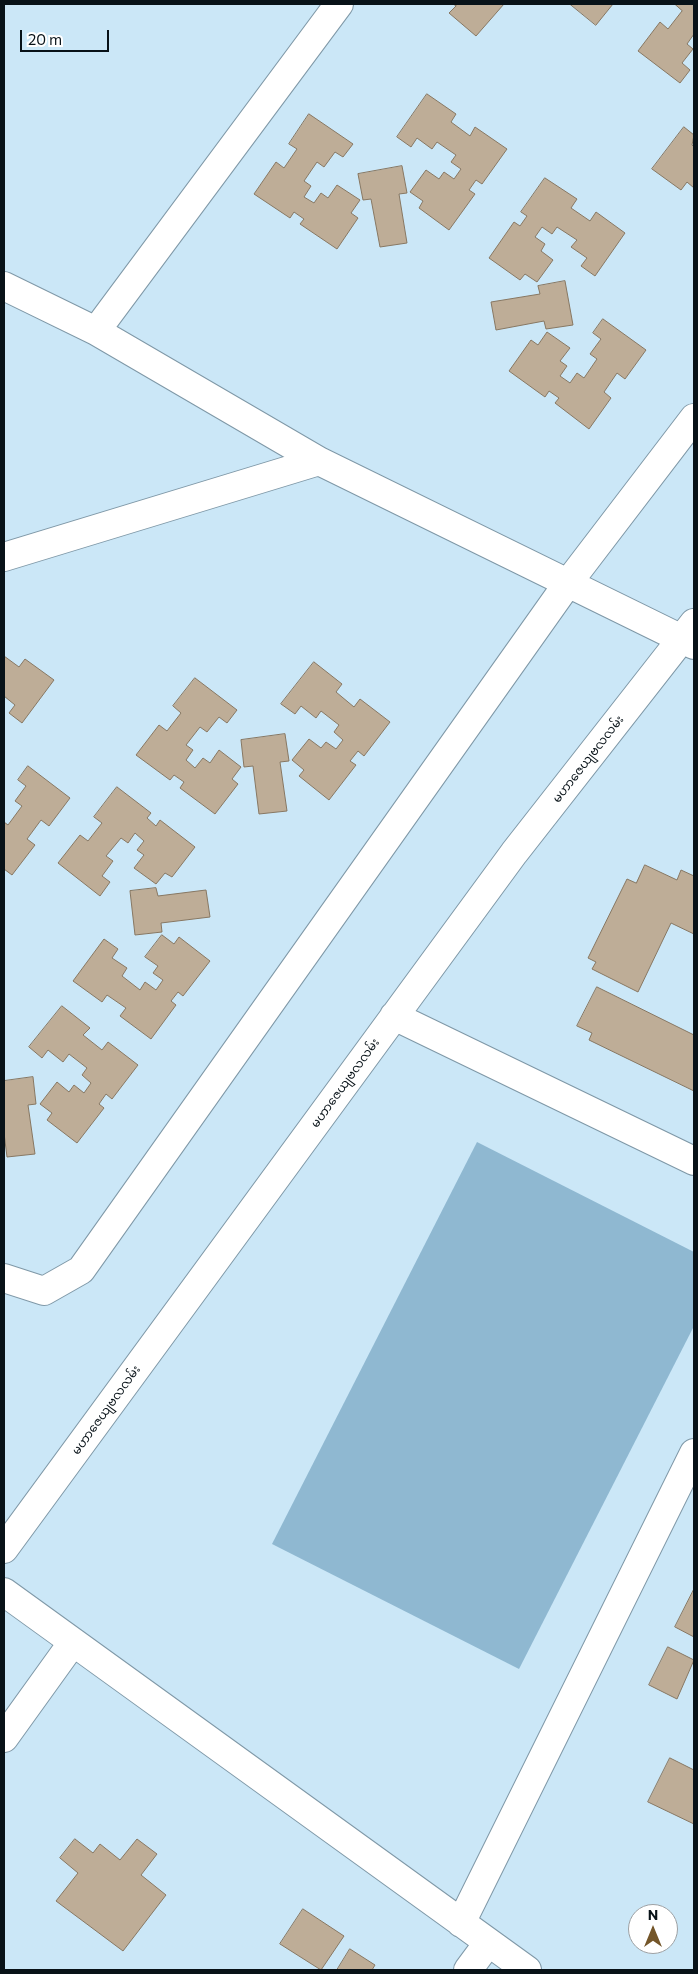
<!DOCTYPE html>
<meta charset="utf-8">
<style>
body{margin:0}
#map{position:relative;width:698px;height:1974px;overflow:hidden;background:#cbe7f7;font-family:Commissioner,sans-serif}
canvas{display:block}
.frame{position:absolute;inset:0;border:5px solid #081218;pointer-events:none}
.north{position:absolute;left:628px;top:1904px;width:50px;height:50px;box-sizing:border-box;background:#fff;border:1px solid #9ca0a3;border-radius:50%;rotate:0deg;font-size:14px;font-weight:700;line-height:20px;text-align:center;color:#081218}
.north::after{content:'';display:block;margin:auto;width:18px;height:22px;background:#74562a;clip-path:polygon(50% 0,100% 100%,50% 72%,0 100%)}
.scale{position:absolute;left:20px;top:30px;width:89px;height:22px;box-sizing:border-box;border:2px solid #081218;border-top:0;padding-left:6px;font-size:15px;line-height:18px;white-space:nowrap;color:#081218;-webkit-text-stroke:4px #fff;paint-order:stroke}
</style>
<div id="map">
<canvas width="698" height="1974"></canvas>
<div class="frame"></div>
<div class="north">N</div>
<div class="scale">20 m</div>
</div>
<script>
const context = document.querySelector('canvas').getContext('2d');
context.lineJoin = 'round';
function fill(path, color) { context.fillStyle = color; context.fill(path, 'evenodd'); }
function stroke(path, color, width, dash) { context.strokeStyle = color; context.lineWidth = width; context.lineCap = dash ? 'butt' : 'round'; context.setLineDash(dash || []); context.stroke(path); }
function drawText(font, color, halo, rows, align = 'center') {
  context.font = font + ' Commissioner,"Noto Sans Myanmar",sans-serif'; context.lineWidth = 4; context.setLineDash([]); context.textBaseline = 'middle'; context.strokeStyle = halo; context.fillStyle = color; for (const [text, x, y, turn = 0] of rows) {
    context.save(); context.translate(x, y); context.rotate((+turn || 0) * Math.PI / 180); context.textAlign = isNaN(turn) ? turn : align; if (halo) context.strokeText(text, 0, 0); context.fillText(text, 0, 0); context.restore();
  }
}
fill(new Path2D(`
 M477,1142L694,1252V1326L519,1669L272,1544Z`), '#8fb8d1');
const building = new Path2D(`
 M453,4H504L476,36L449,13L456,6Z
 M570,4H613L596,25Z
 M675,4H694V34L687,44L693,49L682,63L690,70L680,83L638,51L660,22L668,29L682,11Z
 M427,94L456,114L451,122L470,136L475,127L507,149L482,184L476,180L469,190L475,194L449,230L419,208L423,201L410,192L426,170L439,179L444,172L454,179L461,169L451,162L456,155L437,142L432,149L417,138L411,147L397,137Z
 M309,114L353,144L343,157L335,152L324,167L317,162L304,181L311,186L304,197L314,203L321,193L328,198L337,185L360,200L351,213L358,218L337,249L300,224L304,219L294,212L290,218L254,194L276,162L284,168L297,149L289,144Z
 M684,127L694,135L692,145L694,147V188L687,182L681,190L652,169Z
 M402,166L407,193L399,194L407,243L380,247L371,199L363,200L358,174Z
 M545,178L577,199L571,208L590,221L596,212L625,233L595,276L581,266L587,258L571,247L577,240L557,227L552,234L542,227L535,237L545,244L541,251L553,260L537,282L525,274L520,280L489,258L514,222L520,226L527,216L521,212Z
 M565,281L573,325L546,329L544,321L496,330L491,302L540,294L538,286Z
 M603,319L646,350L625,379L617,373L604,392L611,398L589,429L555,403L559,398L549,391L545,397L509,371L531,340L538,345L547,332L570,348L560,361L567,366L560,376L570,383L577,373L584,378L597,359L590,354L601,339L593,333Z
 M4,656L19,667L25,659L54,680L22,723L9,713L15,705L4,696Z
 M314,662L342,684L336,692L354,707L360,699L390,722L364,756L358,751L350,761L356,765L329,800L299,776L304,770L292,760L309,739L321,748L326,742L336,749L343,740L334,732L339,725L321,711L316,718L301,706L295,714L281,704Z
 M195,678L237,710L227,723L219,717L207,732L200,727L186,745L193,750L186,760L195,768L203,758L210,763L219,750L241,767L232,779L238,784L215,814L180,788L184,782L174,775L170,780L136,755L159,725L167,731L181,713L173,706Z
 M285,734L289,761L280,762L287,811L259,814L253,766L244,767L241,740Z
 M28,766L70,798L49,826L41,820L27,839L35,845L12,875L4,869V822L8,825L22,806L15,801L26,786L18,780Z
 M117,787L151,813L147,818L156,826L160,820L195,847L172,877L165,873L156,884L134,868L144,855L137,850L144,841L135,833L128,843L121,838L106,856L113,861L102,876L110,882L100,896L58,863L80,835L88,841L102,823L94,817Z
 M645,865L677,880L681,870L694,876V934L671,923L638,992L592,969L596,962L588,958L627,879L636,883Z
 M156,888L158,896L206,890L210,917L161,923L162,932L135,935L130,891Z
 M162,935L174,944L179,937L210,961L183,996L178,992L171,1001L176,1005L151,1039L120,1016L126,1008L107,995L102,1002L73,981L104,939L118,949L112,958L127,968L122,976L140,990L145,982L156,990L163,980L153,973L158,966L145,957Z
 M597,987L694,1035V1091L589,1040L592,1033L577,1026Z
 M62,1006L90,1028L83,1035L102,1050L108,1042L138,1065L112,1099L106,1094L99,1104L104,1108L77,1143L47,1120L52,1113L40,1104L57,1082L69,1092L74,1085L84,1093L91,1083L82,1075L87,1068L69,1054L63,1062L48,1050L42,1058L29,1047Z
 M33,1077L36,1104L28,1105L35,1154L7,1157L4,1133V1081Z
 M694,1589V1637L675,1627Z
 M668,1647L694,1660L677,1699L649,1685Z
 M670,1758L694,1770V1824L648,1802Z
 M75,1839L93,1853L100,1844L120,1860L137,1839L157,1854L141,1875L166,1895L123,1951L56,1901L78,1873L60,1858Z
 M303,1909L344,1936L321,1970L280,1944Z
 M350,1949L375,1965L372,1970H337Z`);
fill(building, '#bead97');
stroke(building, '#877762', 1);
const minor = new Path2D(`
 M339,4L96,331L319,461L694,645
 M4,286L96,331
 M4,557L319,461
 M394,1016L694,1161
 M4,1278L44,1291L81,1270L568,583L694,418
 M4,1549L514,853L694,623
 M4,1592L527,1970
 M4,1738L73,1642
 M461,1923L694,1453
 M468,1970L488,1943`);
stroke(minor, '#7f98a7', 30);
stroke(minor, '#fff', 28);
drawText('12px', '#081218', '#fff', [
 ["မဟာဇေယျဗလလမ်း",588,759,-52],
 ["မဟာဇေယျဗလလမ်း",345,1083,-54],
 ["မဟာဇေယျဗလလမ်း",106,1410,-54]
]);
</script>
